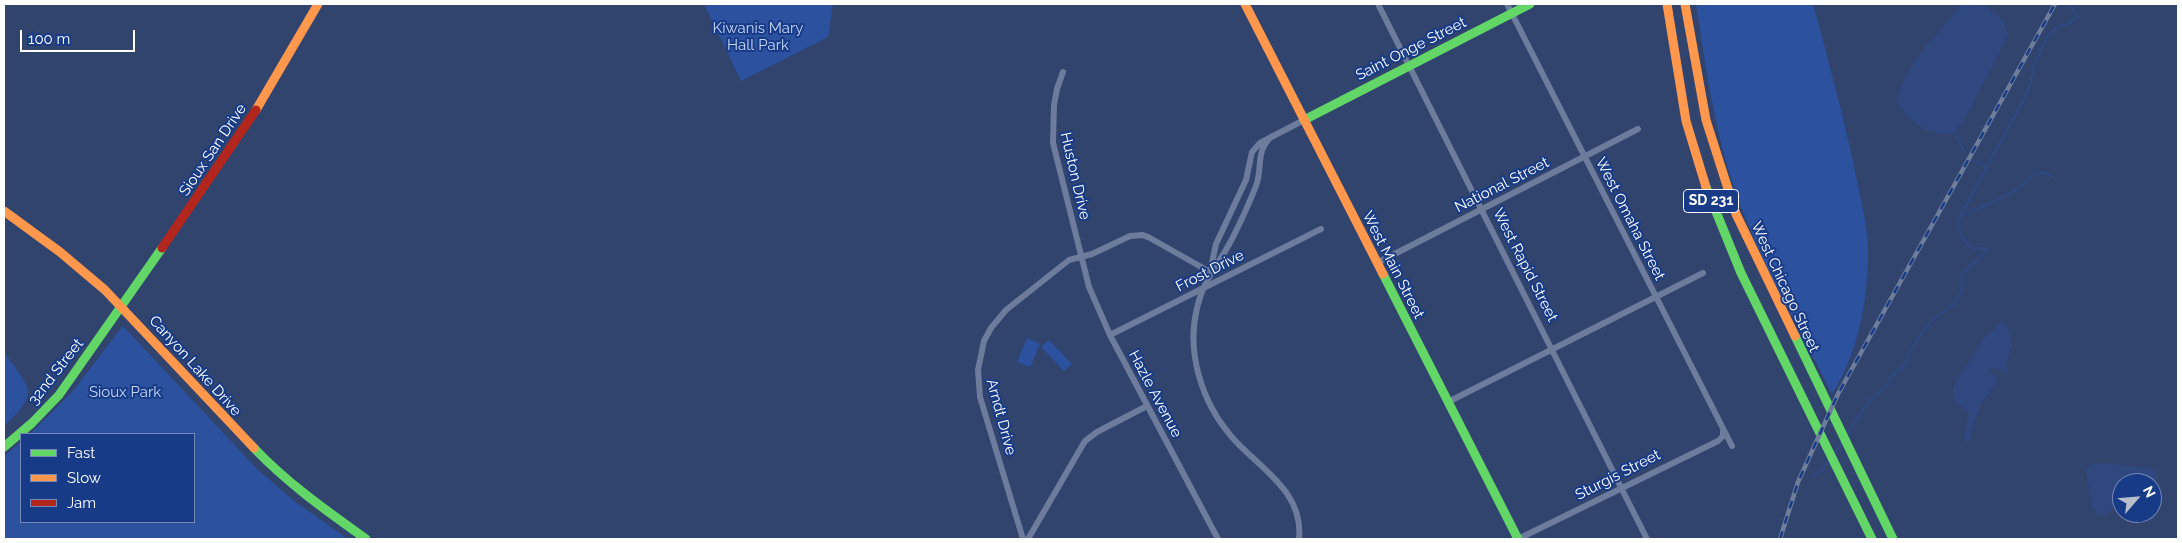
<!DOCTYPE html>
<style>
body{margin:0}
#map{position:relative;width:2182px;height:543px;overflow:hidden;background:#31446e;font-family:Raleway,sans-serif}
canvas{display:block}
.frame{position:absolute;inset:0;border:5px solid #fff;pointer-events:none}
.legend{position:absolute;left:20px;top:433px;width:175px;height:90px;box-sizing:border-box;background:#183b87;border:1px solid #7489b7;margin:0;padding:6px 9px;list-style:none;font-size:15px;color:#fff}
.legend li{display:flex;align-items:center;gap:10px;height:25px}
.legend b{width:25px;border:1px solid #7489b7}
.north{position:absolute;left:2112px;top:473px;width:50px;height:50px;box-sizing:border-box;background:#183b87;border:1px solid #7489b7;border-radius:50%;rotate:63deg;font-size:14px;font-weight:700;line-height:20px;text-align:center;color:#fff}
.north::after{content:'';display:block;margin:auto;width:18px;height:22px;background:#b7becc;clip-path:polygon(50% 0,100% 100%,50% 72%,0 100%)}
.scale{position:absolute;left:20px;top:30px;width:115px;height:22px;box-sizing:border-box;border:2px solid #fff;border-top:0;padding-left:6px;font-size:15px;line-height:18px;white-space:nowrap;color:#fff;-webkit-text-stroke:4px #183b87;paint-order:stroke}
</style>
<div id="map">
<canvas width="2182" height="543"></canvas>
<div class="frame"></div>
<ul class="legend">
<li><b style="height:6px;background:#63d668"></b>Fast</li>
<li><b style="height:6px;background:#ff974d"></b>Slow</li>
<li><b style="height:6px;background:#b3261e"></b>Jam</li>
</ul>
<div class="north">N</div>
<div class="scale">100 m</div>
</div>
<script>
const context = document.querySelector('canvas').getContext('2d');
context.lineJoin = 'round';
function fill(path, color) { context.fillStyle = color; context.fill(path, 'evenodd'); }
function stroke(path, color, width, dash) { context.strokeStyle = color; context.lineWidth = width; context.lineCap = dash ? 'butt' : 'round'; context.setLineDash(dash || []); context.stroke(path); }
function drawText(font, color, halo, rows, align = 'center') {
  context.font = font + ' Raleway,sans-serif'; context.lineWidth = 4; context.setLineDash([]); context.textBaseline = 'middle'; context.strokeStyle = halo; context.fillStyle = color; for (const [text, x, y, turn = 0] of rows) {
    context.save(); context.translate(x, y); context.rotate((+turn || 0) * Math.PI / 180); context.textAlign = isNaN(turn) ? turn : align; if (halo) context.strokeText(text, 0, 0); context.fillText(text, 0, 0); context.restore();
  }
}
fill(new Path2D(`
 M704,4H833L828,37L741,81Z
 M1696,4H1813C1829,63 1845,121 1857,181C1862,205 1869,232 1868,256C1867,304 1858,353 1832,394C1799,327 1760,263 1736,192C1714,131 1706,67 1696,4Z
 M123,326L257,469L294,501L348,539H4V456L21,442V522H194V434H30L72,392Z
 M1027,338L1040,344L1030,367L1017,362Z
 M1049,340L1072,364L1064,371L1041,347Z
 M4,352C28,388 43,391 4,426Z`), '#2c519e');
fill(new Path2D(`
 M1962,4H1984L2003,20L2008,35L1964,121L1954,132C1934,140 1901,118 1897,98C1906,64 1941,31 1962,4Z
 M2001,322L2004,323L2009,331L2012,345L2006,363L2008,374L1997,368H1989V373L1998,378C1995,388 1988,393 1983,401C1975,414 1974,426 1970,440L1966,442L1964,439L1969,413L1954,401L1953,389L1957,380L1984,338Z
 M2101,463L2148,468L2155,470L2157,478L2152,484L2122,483V504L2103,515H2097L2092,505L2086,471L2092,464Z`), '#2f4980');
stroke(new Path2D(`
 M1954,132L1964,151
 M1976,161L1986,166
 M1961,216C1981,206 2007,198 2024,184C2029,179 2031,174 2039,173C2044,172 2049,174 2053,177
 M1846,435L1871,399L1888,385L1889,378L1903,367L1918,338L1933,319L1954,305L1962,290V274C1970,265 1978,261 1986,252V249C1981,247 1978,249 1973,248C1966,247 1955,226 1958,220L2024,99L2030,84L2034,65L2046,39L2055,28L2068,24L2075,19L2076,15L2070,4
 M1834,454L1843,440
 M1810,478L1818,474L1829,461`), '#2f4980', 2.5);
stroke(new Path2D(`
 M1378,4L1647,539
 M1507,4L1732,446
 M1063,72L1057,89L1054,105L1053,143L1089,287L1110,335L1218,539
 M1271,137C1255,152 1263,168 1256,186C1250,201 1243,217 1236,231C1223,260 1204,276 1197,308C1186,353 1202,402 1231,436C1258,468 1304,490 1299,539
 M1377,263L1638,129
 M1210,272L1216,244L1246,180L1252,152L1260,143L1304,120
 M1110,335L1321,229
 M1448,402L1703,273
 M1023,539L980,397L978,370L984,341L991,328L1006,310L1069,260L1092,254L1130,236L1143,235L1150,238L1210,272
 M1028,539L1085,441L1097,432L1147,406
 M1518,539L1718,441L1723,436V431`), '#6d7b9c', 6);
stroke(new Path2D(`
 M1304,120L1530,4
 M1706,187L1741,273L1872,539
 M1383,274L1518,539
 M1795,336L1893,539
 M4,447L32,423L59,395L162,248
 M254,448C287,483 327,511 366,539`), '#63d668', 9);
stroke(new Path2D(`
 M1245,4L1383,274
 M1667,4L1686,121L1706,187
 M1685,4L1706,120L1736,214L1795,336
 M256,110L318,4
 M4,211L60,252L105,290L254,448`), '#ff974d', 9);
stroke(new Path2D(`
 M162,248L256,110`), '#b3261e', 9);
const rail = new Path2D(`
 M1780,539L1798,482L1838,394L2055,4`);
stroke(rail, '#6e7d9b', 4.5);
stroke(rail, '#183b87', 2.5, [8]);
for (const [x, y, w] of [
 [1711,201,55]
]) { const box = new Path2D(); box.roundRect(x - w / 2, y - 11.5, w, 23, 4); context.fillStyle = '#183b87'; context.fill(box); stroke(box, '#fff', 1); }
drawText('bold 14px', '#fff', null, [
 ["SD 231",1711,201]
]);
drawText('15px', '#c5d6f9', '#183b87', [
 ["Kiwanis Mary",758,28],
 ["Hall Park",758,45],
 ["Sioux Park",125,392]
]);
drawText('15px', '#fff', '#183b87', [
 ["Saint Onge Street",1411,49,-27],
 ["Sioux San Drive",213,150,-56],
 ["Huston Drive",1075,176,77],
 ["National Street",1502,185,-27],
 ["West Omaha Street",1630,219,63],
 ["West Main Street",1393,265,63],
 ["West Rapid Street",1525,265,63],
 ["Frost Drive",1210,271,-27],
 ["West Chicago Street",1785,287,65],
 ["Canyon Lake Drive",195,366,48],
 ["32nd Street",56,372,-52],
 ["Hazle Avenue",1155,394,62],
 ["Arndt Drive",1001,417,75],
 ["Sturgis Street",1618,475,-27]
]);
</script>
